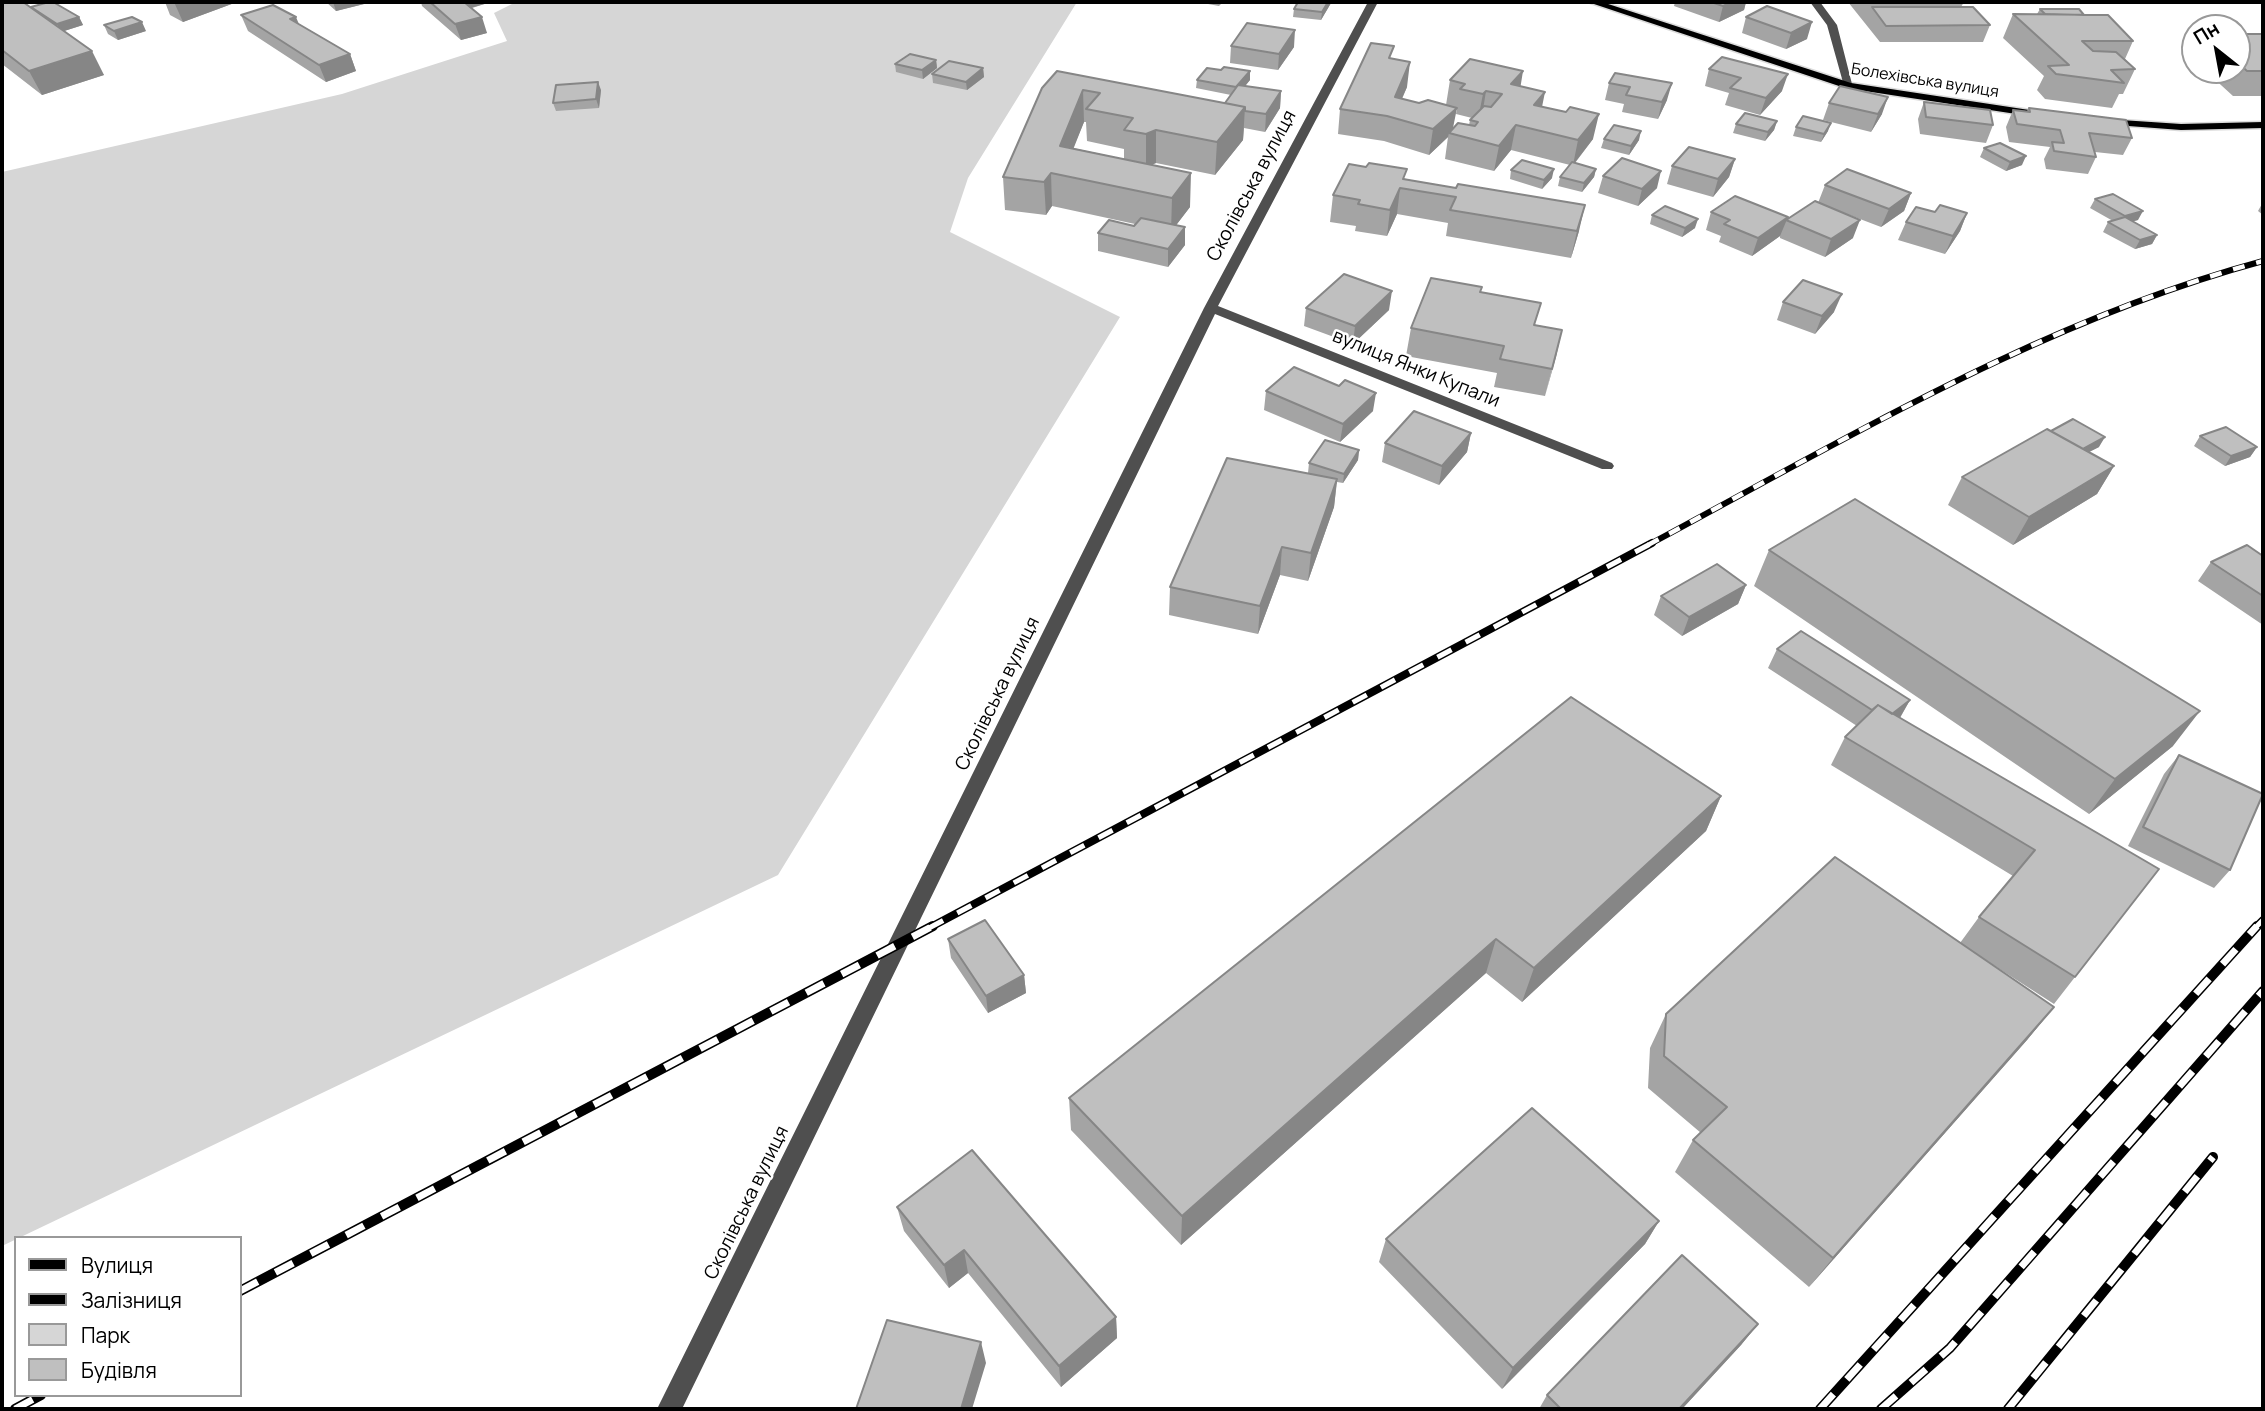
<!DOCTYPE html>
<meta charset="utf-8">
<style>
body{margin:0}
#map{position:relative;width:2265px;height:1411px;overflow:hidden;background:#fff;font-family:Manrope,sans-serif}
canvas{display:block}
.frame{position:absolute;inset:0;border:4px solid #000;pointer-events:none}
.legend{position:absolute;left:14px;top:1236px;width:228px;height:161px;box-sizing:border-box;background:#fff;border:2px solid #999;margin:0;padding:9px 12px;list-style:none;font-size:21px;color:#000}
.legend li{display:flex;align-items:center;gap:14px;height:35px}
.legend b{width:35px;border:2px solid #999}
.north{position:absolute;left:2181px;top:14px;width:70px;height:70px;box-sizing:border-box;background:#fff;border:2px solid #999;border-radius:50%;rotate:329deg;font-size:19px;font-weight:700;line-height:28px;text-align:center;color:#000}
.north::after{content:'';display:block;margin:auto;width:24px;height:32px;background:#000;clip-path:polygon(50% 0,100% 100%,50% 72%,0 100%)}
</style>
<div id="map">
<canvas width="2265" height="1411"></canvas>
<div class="frame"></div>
<ul class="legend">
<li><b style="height:9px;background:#000"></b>Вулиця</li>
<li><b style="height:9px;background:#000"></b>Залізниця</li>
<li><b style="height:19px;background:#d6d6d6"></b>Парк</li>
<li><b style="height:19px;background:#bfbfbf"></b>Будівля</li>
</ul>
<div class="north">Пн</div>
</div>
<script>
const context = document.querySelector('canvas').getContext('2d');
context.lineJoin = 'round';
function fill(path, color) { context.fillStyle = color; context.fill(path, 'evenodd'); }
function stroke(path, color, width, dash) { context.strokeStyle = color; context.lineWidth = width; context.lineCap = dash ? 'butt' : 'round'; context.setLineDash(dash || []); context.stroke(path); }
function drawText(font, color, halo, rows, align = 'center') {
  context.font = font + ' Manrope,sans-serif'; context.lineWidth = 5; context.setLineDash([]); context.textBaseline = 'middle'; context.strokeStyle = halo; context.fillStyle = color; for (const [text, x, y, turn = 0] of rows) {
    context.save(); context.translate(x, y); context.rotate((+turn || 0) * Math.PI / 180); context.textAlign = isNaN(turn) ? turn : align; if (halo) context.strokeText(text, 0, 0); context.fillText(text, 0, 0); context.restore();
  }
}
fill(new Path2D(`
 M516,2H1077L968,178L950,232L1120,317L778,875L2,1246V172L342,94L507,41L494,13Z`), '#d6d6d6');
const major = new Path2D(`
 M1588,2H1602L1851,83L2036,111L2042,114L2036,117L1845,88Z
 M2106,119L2181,124L2263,122V128L2181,130L2102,124L2100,122Z`);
stroke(major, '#dbdbdb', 3);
fill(new Path2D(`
 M1368,2H1378L1218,306L1612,463L1614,466L1612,469H1602L1215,314L682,1409H657L1204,308Z
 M1810,2H1820L1837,25L1853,88L1844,86L1827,25Z`), '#4f4f4f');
fill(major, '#000');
const railFar2 = new Path2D(`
 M1648,545C1848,438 2044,320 2263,261`);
const railFar1 = new Path2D(`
 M929,928L1652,543
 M2255,928L2263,920`);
const rail = new Path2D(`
 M240,1291L933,926
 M15,1409L41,1395
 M1820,1409L2257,926
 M1881,1409L1950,1348L2263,991
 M2008,1409L2213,1157`);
stroke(railFar2, '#000', 6);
stroke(railFar1, '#000', 8);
stroke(rail, '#000', 10);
stroke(railFar2, '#fff', 4.5, [12]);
stroke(railFar1, '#fff', 5, [16]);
stroke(rail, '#fff', 7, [20]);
fill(new Path2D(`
 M2,2L79,17L83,25L64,31L104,75L42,95L2,64Z
 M165,2H237L183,22L170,15Z
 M326,2H372L336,11Z
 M421,2H491L472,8L487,33L461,40L422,6Z
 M1152,2H1169L1166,4Z
 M1197,2H1223L1219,6Z
 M1675,2H1746L1744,10L1719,22L1674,6Z
 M1848,2H1964L1961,7L1990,25L1983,42H1880Z
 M2144,2H2237L2236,4H2147Z
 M1331,3L1321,20L1293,17L1294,9Z
 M2040,9L2084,15L2133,41L2125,59L2135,69L2123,94H2119L2112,108L2045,99L2037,90L2044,76L2003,38L2013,14H2037Z
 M241,15L299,24L350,54L356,71L326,82L248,31Z
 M1746,17L1807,39L1786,49L1742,33Z
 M104,25L146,31L118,40L108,34Z
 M2237,34H2263V96H2233L2210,75L2213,70H2237Z
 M1231,46L1294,47L1278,70L1230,63Z
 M1722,57L1782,91L1760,115L1725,105L1729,93L1705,86L1709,69Z
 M1393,59L1407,87L1402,99L1419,103L1446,105L1450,80L1520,87L1542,107L1593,139L1575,163L1596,169L1594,177L1582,192L1558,186L1560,177L1570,165L1511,150L1494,171L1445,159L1448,137L1429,155L1384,141L1338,134L1340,109ZM1452,107L1457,108L1456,114L1472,118L1470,120L1469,125L1453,128Z
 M936,60L937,68L923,79L896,72L895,64Z
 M983,68L984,77L967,90L933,83L932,74Z
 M1057,71L1225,103L1231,95L1196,88L1197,80H1250L1245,86L1281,91L1280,108L1265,132L1244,128L1243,140L1215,175L1156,163L1151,165L1190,207L1176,225L1185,227V245L1168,267L1098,251V233L1134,226L1135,224L1052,206L1046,215L1005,210L1003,177ZM1084,122H1086L1087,141L1124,149V159L1073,148Z
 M1615,73L1667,100L1658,119L1622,112L1624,104L1605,100L1609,83Z
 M601,90L599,108L556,111L553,103Z
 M1924,102L1993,125L1986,143L1920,134L1918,119Z
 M1829,103L1882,114L1871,132L1823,120Z
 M2029,108L2132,138L2123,155L2095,152L2096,157L2088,174L2046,169L2044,159L2050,147L2009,142L2006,127L2013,110L2027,111Z
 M1777,121L1774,130L1765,141L1733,133L1736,124Z
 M1796,127L1828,131L1821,142L1793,136Z
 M1604,139L1639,140L1629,155L1601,148Z
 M1984,148L2022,165L2006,171L1980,157Z
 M1735,159L1729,177L1713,197L1667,184L1672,166Z
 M1366,167L1579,231L1571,258L1446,236L1448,223L1397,214L1387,236L1355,231L1356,226L1330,222L1333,195Z
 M1511,170L1552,178L1542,189L1510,179Z
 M1603,176L1657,188L1638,206L1598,193Z
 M1825,185L1911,193L1904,211L1881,227L1818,203Z
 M2095,199L2138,220L2133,221L2157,235L2152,244L2135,249L2103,232L2108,222L2113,221L2090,208Z
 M2263,202V215L2258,211Z
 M1711,212L1788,217L1787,219L1853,238L1825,257L1780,238V236L1752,256L1719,242L1721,236L1706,230Z
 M1935,212L1967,213L1960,231L1945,254L1898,240L1906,222Z
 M1652,215L1695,228L1682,237L1650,224Z
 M1481,292L1536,325L1562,330L1545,396L1494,387L1497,373L1406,356L1411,328Z
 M1783,302L1834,312L1815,334L1777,320Z
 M1306,308L1389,310L1353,344L1304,326Z
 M1339,386L1373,411L1340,442L1264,410L1266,391Z
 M2051,431L2099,447L2089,452L2114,466L2097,494L2013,545L1948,505L1962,477Z
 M1471,433L1467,452L1439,485L1382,462L1385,443Z
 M2200,436L2257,447L2250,457L2225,466L2194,446Z
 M1359,450L1358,460L1343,483L1337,482L1334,507L1308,581L1280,575L1258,634L1169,615L1170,587L1314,475L1308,473L1309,463Z
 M1769,550L2173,746L2089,814L1754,586Z
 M2263,556V625L2198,581L2211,562Z
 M1746,585L1738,604L1682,636L1654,615L1661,596Z
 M1777,649L1910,700L1900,718L2159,869L2054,1004L1984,959L2054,1007L2027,1040L1809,1287L1675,1172L1693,1140L1701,1133L1648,1088L1650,1048L1666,1014L1960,943L1979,917L2013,876L1831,765L1845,737L1857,726L1768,668Z
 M2179,755L2230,870L2214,888L2128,846L2164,774Z
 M1721,796L1706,831L1522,1002L1486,973L1181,1245L1071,1130L1069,1098Z
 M948,939L1024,975L1026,993L988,1013L951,958Z
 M897,1207L1116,1317L1117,1338L1061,1387L968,1273L949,1288L904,1231Z
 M1659,1221L1645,1244L1502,1389L1379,1262L1386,1239Z
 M1758,1324L1741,1345L1682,1409H1539L1547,1395Z`), '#a4a4a4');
fill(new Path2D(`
 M174,2H237L183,22Z
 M333,2H372L336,11Z
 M465,2H491L467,9Z
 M1328,2H1331V3L1321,20L1322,12Z
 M1732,2H1746L1744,10L1719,22L1723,6Z
 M79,17L83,25L61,32L57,24Z
 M296,17L303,34L290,19Z
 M482,17L487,33L461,40L455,24Z
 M142,22L146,31L118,40L114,31Z
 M1812,22L1807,39L1786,49L1791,33Z
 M1295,30L1294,47L1278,70L1279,54Z
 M92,51L104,75L42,95L29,71Z
 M350,54L356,71L326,82L319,65Z
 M936,60L937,68L923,79L922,70Z
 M1410,62L1407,87L1393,118L1395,97Z
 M983,68L984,77L967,90L966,82Z
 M1250,71V80L1237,96V87Z
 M1523,71L1519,96L1511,84Z
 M1788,74L1782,91L1760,115L1766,98Z
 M598,82L601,90L599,108L596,99Z
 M1672,83L1667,100L1658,119L1662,102Z
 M1083,90L1084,122L1063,175L1060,146Z
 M1281,91L1280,108L1265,132L1266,114Z
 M1486,91L1482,116L1478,119L1483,94Z
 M1545,92L1540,117L1534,105Z
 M1888,97L1882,114L1871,132L1878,114Z
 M1245,107L1243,140L1215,175L1217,142Z
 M1457,108L1452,133H1449L1448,137L1429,155L1433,129Z
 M1599,114L1593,139L1573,165L1578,140Z
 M1777,121L1774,130L1765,141L1768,132Z
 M1831,123L1828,131L1821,142L1824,134Z
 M1516,125L1511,150L1494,171L1499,146Z
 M1156,130V163L1146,167V134Z
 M1641,131L1639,140L1629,155L1631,146Z
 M2026,156L2022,165L2006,171L2010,162Z
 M1735,159L1729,177L1713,197L1718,179Z
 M1554,169L1552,178L1542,189L1544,180Z
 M1596,169L1594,177L1582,192L1584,183Z
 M1661,171L1657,188L1638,206L1642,189Z
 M1051,173L1052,206L1046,215L1044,182Z
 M1191,173L1190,207L1171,232L1172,198Z
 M1400,188L1397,214L1387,236L1390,210Z
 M1911,193L1904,211L1881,227L1889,209Z
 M1585,205L1579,231L1571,258L1577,231Z
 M2143,211L2138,220L2120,225L2125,216Z
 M1967,213L1960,231L1945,254L1953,236Z
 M1788,217L1780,236L1752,256L1758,238Z
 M1698,219L1695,228L1682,237L1685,228Z
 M1860,220L1853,238L1825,257L1831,239Z
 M1185,227V245L1168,267V249Z
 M2157,235L2152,244L2135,249L2140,240Z
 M1392,291L1389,310L1353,344L1355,326Z
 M1842,294L1834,312L1815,334L1822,316Z
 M1562,330L1556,357L1545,396L1552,369Z
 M1376,393L1373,411L1340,442L1343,424Z
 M1471,433L1467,452L1439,485L1442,466Z
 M2105,437L2099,447L2073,460L2079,451Z
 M2257,447L2250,457L2225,466L2231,456Z
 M1359,450L1358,460L1343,483L1344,474Z
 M2114,466L2097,494L2013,545L2029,517Z
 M1337,479L1334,507L1308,581L1311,553Z
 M1282,547L1280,575L1258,634L1260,606Z
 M1746,585L1738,604L1682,636L1689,617Z
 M1910,700L1899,719H1886Z
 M2200,711L2173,746L2089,814L2115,779Z
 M1721,796L1706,831L1522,1002L1534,968Z
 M1496,939L1486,973L1181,1245L1182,1216Z
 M1024,975L1026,993L988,1013L986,996Z
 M2054,1007L2027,1040L1809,1287L1833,1258Z
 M1659,1221L1645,1244L1502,1389L1513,1368Z
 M964,1250L968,1273L949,1288L944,1265Z
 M1116,1317L1117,1338L1061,1387L1059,1366Z
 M1758,1324L1741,1345L1682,1409H1679Z
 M981,1342L986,1363L972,1409H961Z`), '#868686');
const building = new Path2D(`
 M2,2H23L92,51L29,71L2,50Z
 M49,2H53L79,17L57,24L31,7Z
 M430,2H464L482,17L455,24Z
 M1298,2H1328L1322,12L1294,9Z
 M1711,2H1732L1723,6Z
 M273,5L296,17L290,19L350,54L319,65L241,15Z
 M1767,6L1812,22L1791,33L1746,17Z
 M1872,7H1973L1990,25L1886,26Z
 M2040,9H2079L2084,15L2045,14Z
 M2013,14L2108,15L2133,41H2082L2093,51L2116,52L2135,69L2111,70L2124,83L2056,74L2048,66L2069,65Z
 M132,17L142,22L114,31L104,25Z
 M1247,23L1295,30L1279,54L1231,46Z
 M2237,34H2263V71H2247L2237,62Z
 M1371,43L1394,46L1389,58L1410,62L1395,97L1419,103L1428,100L1457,108L1433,129L1387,116L1340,109Z
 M910,54L936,60L922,70L895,64Z
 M1722,57L1788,74L1766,98L1730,88L1741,78L1709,69Z
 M1470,59L1523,71L1511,84L1545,92L1534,105L1566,112L1570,107L1599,114L1578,140L1516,125L1499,146L1449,133L1458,123L1475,126L1478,122L1470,120L1484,106L1491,107L1502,94L1486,91L1483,94L1460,89L1465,84L1450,80Z
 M949,61L983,68L966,82L932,74Z
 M1224,67L1250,71L1236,87L1197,80L1207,68L1221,70Z
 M1057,71L1245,107L1217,142L1156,130L1146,134L1124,130L1133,118L1086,109L1100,93L1083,90L1060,146L1191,173L1172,198L1051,173L1044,182L1003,177L1042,88Z
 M1615,73L1672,83L1662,102L1626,95L1630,87L1609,83Z
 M598,82L596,99L553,103L556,85Z
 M1238,85L1281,91L1266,114L1245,111V107L1225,103Z
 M1840,86L1888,97L1878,114L1829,103Z
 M1924,102L1990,110L1993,125L1926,117Z
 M2029,108L2126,120L2132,138L2089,133L2096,157L2054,151L2052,142L2064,143L2060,130L2017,124L2013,110L2030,112Z
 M1745,113L1777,121L1768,132L1736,124Z
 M1803,116L1831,123L1824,134L1796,127Z
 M1614,125L1641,131L1631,146L1604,139Z
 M2000,143L2026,156L2010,162L1984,148Z
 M1689,147L1735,159L1718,179L1672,166Z
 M1622,158L1661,171L1642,189L1603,176Z
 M1522,160L1554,169L1544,180L1511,170Z
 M1572,162L1596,169L1584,183L1560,177Z
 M1369,163L1407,169L1403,179L1456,188L1458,184L1585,205L1577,231L1450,210L1456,197L1400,188L1390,210L1358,204L1360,200L1333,195L1349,164L1366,167Z
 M1847,169L1911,193L1889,209L1825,185Z
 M2113,194L2143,211L2125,216L2095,199Z
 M1735,196L1788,217L1758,238L1724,224L1730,220L1711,212Z
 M1815,201L1860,220L1831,239L1786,220Z
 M1940,205L1967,213L1953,236L1906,222L1916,207L1935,212Z
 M1665,206L1698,219L1685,228L1652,215Z
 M2125,217L2157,235L2140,240L2108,222Z
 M1141,218L1185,227L1168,249L1098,233L1109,220L1134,226Z
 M1344,274L1392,291L1355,326L1306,308Z
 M1431,278L1482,287L1480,292L1541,303L1534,325L1562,330L1552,369L1500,359L1504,346L1411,328Z
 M1803,280L1842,294L1822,316L1783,302Z
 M1294,367L1339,386L1345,380L1376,393L1343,424L1266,391Z
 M1414,411L1471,433L1442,466L1385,443Z
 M2073,419L2105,437L2083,449L2051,431Z
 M2226,427L2257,447L2231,456L2200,436Z
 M2047,429L2114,466L2029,517L1962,477Z
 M1325,440L1359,450L1344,474L1309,463Z
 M1227,458L1337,479L1311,553L1282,547L1260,606L1170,587Z
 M1855,499L2200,711L2115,779L1769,550Z
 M2247,545L2263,556V596L2211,562Z
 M1717,564L1746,585L1689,617L1661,596Z
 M1801,631L1910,700L1892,714L1878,705L1872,710L1777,649Z
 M1571,697L1721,796L1534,968L1496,939L1182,1216L1069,1098Z
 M1878,705L2159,869L2075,977L1979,917L2035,850L1845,737Z
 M2179,755L2263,794L2230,870L2143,827Z
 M1835,857L2054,1007L1833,1258L1693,1140L1727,1107L1664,1056L1666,1014Z
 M985,920L1024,975L986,996L948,939Z
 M1532,1108L1659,1221L1513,1368L1386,1239Z
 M972,1150L1116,1317L1059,1366L964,1250L944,1265L897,1207Z
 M1682,1255L1758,1324L1679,1409H1561L1547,1395Z
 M887,1320L981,1342L961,1409H856Z`);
fill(building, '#bfbfbf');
stroke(building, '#868686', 2);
drawText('16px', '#000', '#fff', [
 ["Болехівська вулиця",1925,81,9]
]);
drawText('19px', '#000', '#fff', [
 ["Сколівська вулиця",1252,186,-62],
 ["вулиця Янки Купали",1416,369,22],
 ["Сколівська вулиця",998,694,-64],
 ["Сколівська вулиця",747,1203,-64]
]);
</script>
